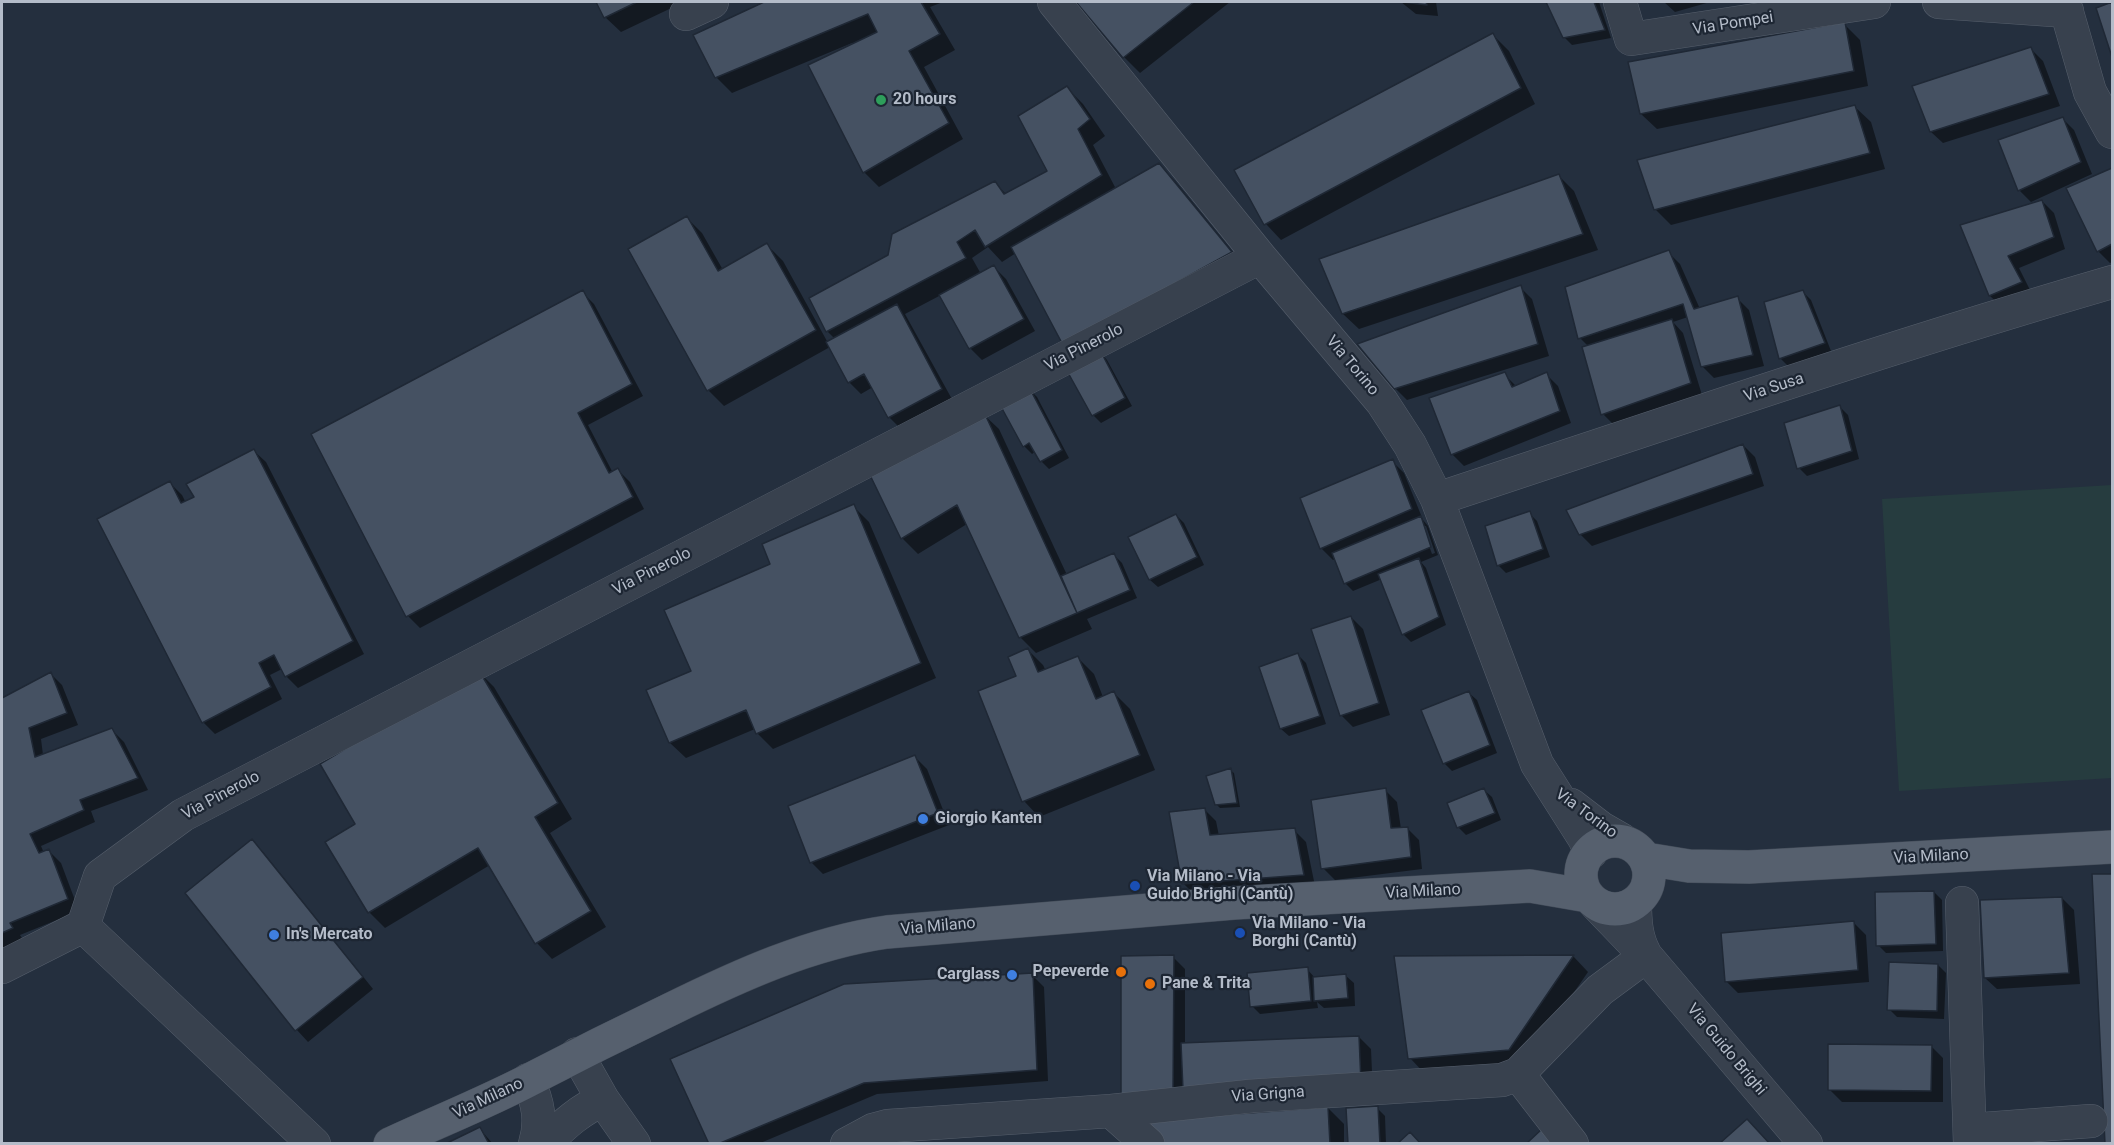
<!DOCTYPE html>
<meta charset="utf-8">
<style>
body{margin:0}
#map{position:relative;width:2114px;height:1145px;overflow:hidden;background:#242f3e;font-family:Roboto,sans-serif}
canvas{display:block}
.frame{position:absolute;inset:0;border:3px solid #b4bcc9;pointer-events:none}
</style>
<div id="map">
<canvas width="2114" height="1145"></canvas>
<div class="frame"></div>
</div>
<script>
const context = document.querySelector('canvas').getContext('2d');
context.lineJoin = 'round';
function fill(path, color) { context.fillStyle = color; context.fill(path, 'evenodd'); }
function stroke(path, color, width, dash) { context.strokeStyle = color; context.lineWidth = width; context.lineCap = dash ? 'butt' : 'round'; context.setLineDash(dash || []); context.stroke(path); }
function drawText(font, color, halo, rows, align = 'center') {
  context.font = font + ' Roboto,sans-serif'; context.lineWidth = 4.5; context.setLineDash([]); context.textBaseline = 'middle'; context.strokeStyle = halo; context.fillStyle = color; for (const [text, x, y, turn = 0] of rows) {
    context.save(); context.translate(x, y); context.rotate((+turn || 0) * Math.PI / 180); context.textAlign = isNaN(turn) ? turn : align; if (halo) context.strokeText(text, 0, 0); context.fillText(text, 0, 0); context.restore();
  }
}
fill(new Path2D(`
 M2112,485V778L1899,791L1882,499Z`), '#263c3f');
fill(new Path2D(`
 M597,2H684L621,32L605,17Z
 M767,2H943L930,7L955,50L924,67L963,139L879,187L864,172L852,43L732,93L716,77L695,35Z
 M1078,2H1230L1140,73L1124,57Z
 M1401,2H1436L1438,16L1416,14Z
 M1548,2H1599L1611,38L1572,45L1564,37Z
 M1664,2H1710L1675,12Z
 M2112,4V52L2098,9Z
 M1844,24L1860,40L1868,86L1657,129L1641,114Z
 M1493,35L1509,51L1535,104L1281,240L1266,224L1236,171Z
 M2031,49L2043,61L2060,106L1943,143L1931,132Z
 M1067,88L1083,104L1105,136L1093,145L1116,189L1159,165L1175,181L1246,268L1100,352L1107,360L1132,406L1101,423L1093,415L1082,362L1016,253L1002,262L988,247L972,258L981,274L994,267L1006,279L1035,331L982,360L970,348L941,295L905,314L953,401L901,429L889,417L873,387L861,394L849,382L830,347L724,406L708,390L687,218L702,233L723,270L767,245L783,261L828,343L835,339L827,331L890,256L995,183L1006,194L1049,172Z
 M1855,107L1871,122L1885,169L1671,225L1655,209Z
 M2062,118L2074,130L2092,174L2031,202L2020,191L2000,141Z
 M2112,169V262L2110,263L2098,251L2068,189Z
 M1559,176L1574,191L1598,250L1359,329L1343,314Z
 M2042,201L2054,213L2065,249L2019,268L2032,294L2002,307L1990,296L1962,226Z
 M1668,252L1680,264L1700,309L1737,298L1749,310L1764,366L1714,378L1702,366L1688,317L1673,322L1683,333L1702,395L1615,426L1603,414L1588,346L1580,338Z
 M1520,287L1532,299L1549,356L1407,400L1395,388Z
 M582,292L594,304L643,396L588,425L613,473L618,470L630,482L644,509L420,628L408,616Z
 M1803,292L1811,300L1831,351L1788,366L1780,358Z
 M1504,374L1517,387L1546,374L1558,386L1571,423L1464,466L1452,454Z
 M1029,389L1037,397L1069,458L1049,469L1041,461L1036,451L1032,454L1024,446Z
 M1840,407L1848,415L1859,459L1807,476L1799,468Z
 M983,414L999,429L1067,575L1114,555L1122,563L1137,598L1087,619L1092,629L1036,653L1020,637L967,524L918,554L902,538L871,473Z
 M1743,445L1755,457L1764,486L1592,546L1580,534Z
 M254,451L266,462L364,654L298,688L286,676L282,669L270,675L282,699L215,734L203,722L170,483L182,495L186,503L196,498Z
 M1392,461L1404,473L1423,520L1428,526L1438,555L1421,562L1426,568L1446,625L1411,642L1403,634L1382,579L1353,591L1345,583L1336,559L1333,560L1321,548ZM1422,526H1426L1435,553L1432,554Z
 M853,506L869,522L936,678L773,749L757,733L755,729L686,758L670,743L648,690L693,671L772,565Z
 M1529,513L1537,521L1550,557L1506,573L1498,565Z
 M1176,515L1184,523L1204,565L1158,587L1150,580L1130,537Z
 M1351,617L1363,629L1390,715L1353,727L1341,715Z
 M1028,650L1043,665L1046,671L1078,658L1094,674L1103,697L1114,693L1130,709L1155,770L1039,817L1024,801L1018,677Z
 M1298,655L1306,663L1326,724L1289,736L1281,729Z
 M478,671L494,687L572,819L550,833L606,927L552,959L537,943L490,865L385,928L369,912L357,825Z
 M50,673L62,685L78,725L41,739L43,755L112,730L124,742L148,790L91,811L95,822L41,846L44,853L49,851L61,863L79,911L20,935L23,940L2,949V700Z
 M1469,693L1477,700L1497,753L1452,771L1444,763Z
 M915,757L927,769L949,825L823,874L812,863L790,807Z
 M1230,770L1234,773L1240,807L1220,808L1216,804Z
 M1385,790L1397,802L1401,829L1407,828L1419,840L1422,869L1335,880L1323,868Z
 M1484,790L1492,797L1501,820L1466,835L1458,827Z
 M1204,809L1216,821L1219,836L1294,830L1306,842L1315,886L1195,895L1183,883Z
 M252,841L264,853L373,989L308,1042L297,1030L187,894Z
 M2112,875V1144H2106L2094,876Z
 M1934,892L1942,900L1943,951L1886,953L1878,945Z
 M2062,898L2074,910L2080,984L1997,989L1985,978Z
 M1854,923L1866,935L1869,982L1738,993L1726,981Z
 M1573,956L1588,972L1524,1065L1425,1074L1410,1058L1396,958Z
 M1173,957L1185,969V1044L1359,1037L1371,1049L1373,1095L1134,1105Z
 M1938,965L1946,973L1944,1019L1897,1017L1889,1009Z
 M1307,969L1315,978L1346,976L1354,983L1355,1006L1324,1008L1317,1002L1318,1008L1260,1014L1252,1006Z
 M1032,975L1044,987L1048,1081L877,1094L758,1144H711Z
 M1931,1046L1943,1058V1102H1842L1830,1090Z
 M1328,1108L1344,1124V1144H1166Z
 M1377,1108L1385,1116L1386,1144H1350Z
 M480,1129L493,1144H448Z`), '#0007');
const building = new Path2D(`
 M596,2H637L604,18Z
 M764,2H921L940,34L909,51L949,123L863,173L808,65L877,32L868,14L715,78L693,35Z
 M1076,2H1194L1123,58Z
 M1402,2H1426L1427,5L1403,2Z
 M1546,2H1594L1605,30L1563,38Z
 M2112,2V57L2096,8Z
 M1845,22L1854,71L1640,114L1628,62Z
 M1493,33L1521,88L1264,225L1234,170Z
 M2031,47L2049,94L1930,132L1912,86Z
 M1067,86L1090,119L1078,129L1102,175L985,247L975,230L957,242L966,258L826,332L809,298L888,255L892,234L995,181L1004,194L1047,171L1018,116Z
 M1855,105L1870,153L1654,210L1637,160Z
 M2063,117L2081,162L2018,191L1998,140Z
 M1159,163L1232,252L1063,345L1011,247Z
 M2112,168V244L2097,252L2066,188Z
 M1559,174L1583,234L1342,314L1319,259Z
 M2042,200L2054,237L2008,256L2022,282L1989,296L1960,225Z
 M687,216L718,271L767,243L816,330L707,391L628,249Z
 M1669,250L1694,309L1738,296L1753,355L1701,367L1683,304L1578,339L1565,287Z
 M994,265L1024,319L969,349L939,295Z
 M1521,285L1538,344L1394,389L1357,344Z
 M583,290L632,384L578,413L609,473L618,468L633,497L406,617L311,434Z
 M1803,290L1825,343L1779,359L1764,302Z
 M897,304L942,389L888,418L864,374L848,383L826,342Z
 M1672,319L1691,383L1601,415L1582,347Z
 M1100,350L1125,398L1092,416L1066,369Z
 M1505,372L1512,387L1547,372L1560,411L1451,455L1429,398Z
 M1029,387L1062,450L1040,462L1029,443L1023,447L999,403Z
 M1840,405L1852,451L1797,469L1784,423Z
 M984,412L1077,613L1019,638L957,505L901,539L869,473Z
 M1743,444L1753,474L1579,535L1566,510Z
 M254,449L353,641L285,677L274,655L259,663L271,687L202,723L97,519L170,481L181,503L194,497L186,484Z
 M1393,459L1412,509L1320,549L1300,498Z
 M854,504L921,663L756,734L746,710L669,743L646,690L691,671L664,610L770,564L762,544Z
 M1530,511L1543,549L1497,566L1485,526Z
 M1176,514L1197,557L1149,580L1128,537Z
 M1421,516L1431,547L1344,584L1332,553Z
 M1114,553L1130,590L1077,613L1061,576Z
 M1419,558L1439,617L1402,635L1378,574Z
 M1351,616L1379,703L1340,716L1311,629Z
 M1028,648L1038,672L1078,656L1096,699L1114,691L1140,755L1022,802L978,691L1016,676L1008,657Z
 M1298,653L1320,716L1280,729L1259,667Z
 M478,669L558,803L535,817L591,911L535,944L478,848L368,913L325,842L355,824L320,764Z
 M51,672L67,713L29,728L35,757L112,728L138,778L80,800L84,810L30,834L39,853L49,849L68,899L10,923L13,928L2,933V698Z
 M1469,691L1490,745L1443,764L1421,710Z
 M915,755L938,813L810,863L788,806Z
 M1231,768L1237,803L1215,805L1206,776Z
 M1386,788L1391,828L1408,827L1411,857L1321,869L1311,800Z
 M1484,788L1495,813L1457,828L1447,803Z
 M1205,808L1210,835L1295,828L1304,875L1182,884L1169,812Z
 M252,839L363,977L295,1031L185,893Z
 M2092,874H2112V1144H2105Z
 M1934,891L1936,944L1876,946L1875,892Z
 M2062,897L2069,973L1984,978L1980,900Z
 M1854,921L1858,970L1725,982L1721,933Z
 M1174,955L1173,1094H1121V956Z
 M1574,955L1509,1050L1408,1059L1394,956Z
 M1889,962L1938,964L1937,1011L1887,1010Z
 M1308,967L1311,1001L1250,1007L1247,973Z
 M1033,973L1037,1070L864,1083L718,1144H709L670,1059L844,984Z
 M1346,974L1348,998L1314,1001L1313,977Z
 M1359,1036L1361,1083L1183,1090L1181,1043Z
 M1828,1044L1932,1045L1931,1091L1828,1090Z
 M1378,1106L1380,1144H1348L1346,1108Z
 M1328,1107L1330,1144H1164L1143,1121Z
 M1747,1119L1770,1144H1719Z
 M480,1127L489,1144H445Z
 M1542,1129L1555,1144H1526Z
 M1410,1132L1421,1144H1397Z`);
fill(building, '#455162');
stroke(building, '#1f2835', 1.5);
const minor = new Path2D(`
 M1054,2L1260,257L1382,402L1410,445L1437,499L1537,764L1584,838L1591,852
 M1620,2L1631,39L1874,2
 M1939,2L2067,11
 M2064,2L2090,92L2112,132
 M686,14L712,2
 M1437,499C1661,425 1885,348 2112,282
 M1571,805L1601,828L1622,840
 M1635,903C1635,921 1636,938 1645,954
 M1962,903L1970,1144
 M1596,904L1646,956L1806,1144
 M83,926L314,1144
 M2,967L83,926L100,876L183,815L1260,257
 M577,1054L603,1100L634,1144
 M1518,1074L1572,1144
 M528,1080C538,1102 542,1121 535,1144
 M1111,1111L1148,1144
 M1970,1130L2091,1121
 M544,1144C563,1126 579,1110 603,1100
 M847,1144L873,1130L888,1126L1111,1111L1252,1096L1502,1080L1518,1074L1600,990L1646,956`);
const major = new Path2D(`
 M1581 875a34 34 0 1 1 68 0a34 34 0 1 1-68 0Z
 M1646,859L1689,866L1749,867L2112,847
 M390,1144C437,1122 485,1103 531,1079C577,1055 623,1032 669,1010C738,976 810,943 887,932L1234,903L1530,886L1588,896`);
stroke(minor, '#565f6c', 34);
stroke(major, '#414a57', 34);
stroke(minor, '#38414e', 33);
stroke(major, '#56606e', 33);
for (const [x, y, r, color] of [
 [881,100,6,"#2e9e5b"],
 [923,819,6,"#3f7fe0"],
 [1135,886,6,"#1a4fb4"],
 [1240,933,6,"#1a4fb4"],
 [274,935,6,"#3f7fe0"],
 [1121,972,6,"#e8710a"],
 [1012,975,6,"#3f7fe0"],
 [1150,984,6,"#e8710a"]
]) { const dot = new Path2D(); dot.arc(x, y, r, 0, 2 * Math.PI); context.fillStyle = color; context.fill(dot); stroke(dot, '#1d2633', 2); }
drawText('16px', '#b4bcc9', '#1d2633', [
 ["Via Pompei",1733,24,-9],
 ["Via Pinerolo",1084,348,-27],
 ["Via Torino",1352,366,50],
 ["Via Susa",1774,388,-18],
 ["Via Pinerolo",652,572,-27],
 ["Via Pinerolo",221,796,-28],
 ["Via Torino",1586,814,36],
 ["Via Milano",1931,857,-3],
 ["Via Milano",1423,892,-3],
 ["Via Milano",938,927,-5],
 ["Via Guido Brighi",1726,1050,50],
 ["Via Grigna",1268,1095,-4],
 ["Via Milano",488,1099,-25]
]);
drawText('bold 16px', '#b4bcc9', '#1d2633', [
 ["20 hours",893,100],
 ["Giorgio Kanten",935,819],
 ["Via Milano - Via",1147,877],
 ["Guido Brighi (Cantù)",1147,895],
 ["Via Milano - Via",1252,924],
 ["Borghi (Cantù)",1252,942],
 ["In's Mercato",286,935],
 ["Pepeverde",1109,972,"right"],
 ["Carglass",1000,975,"right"],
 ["Pane & Trita",1162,984]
], 'left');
</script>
